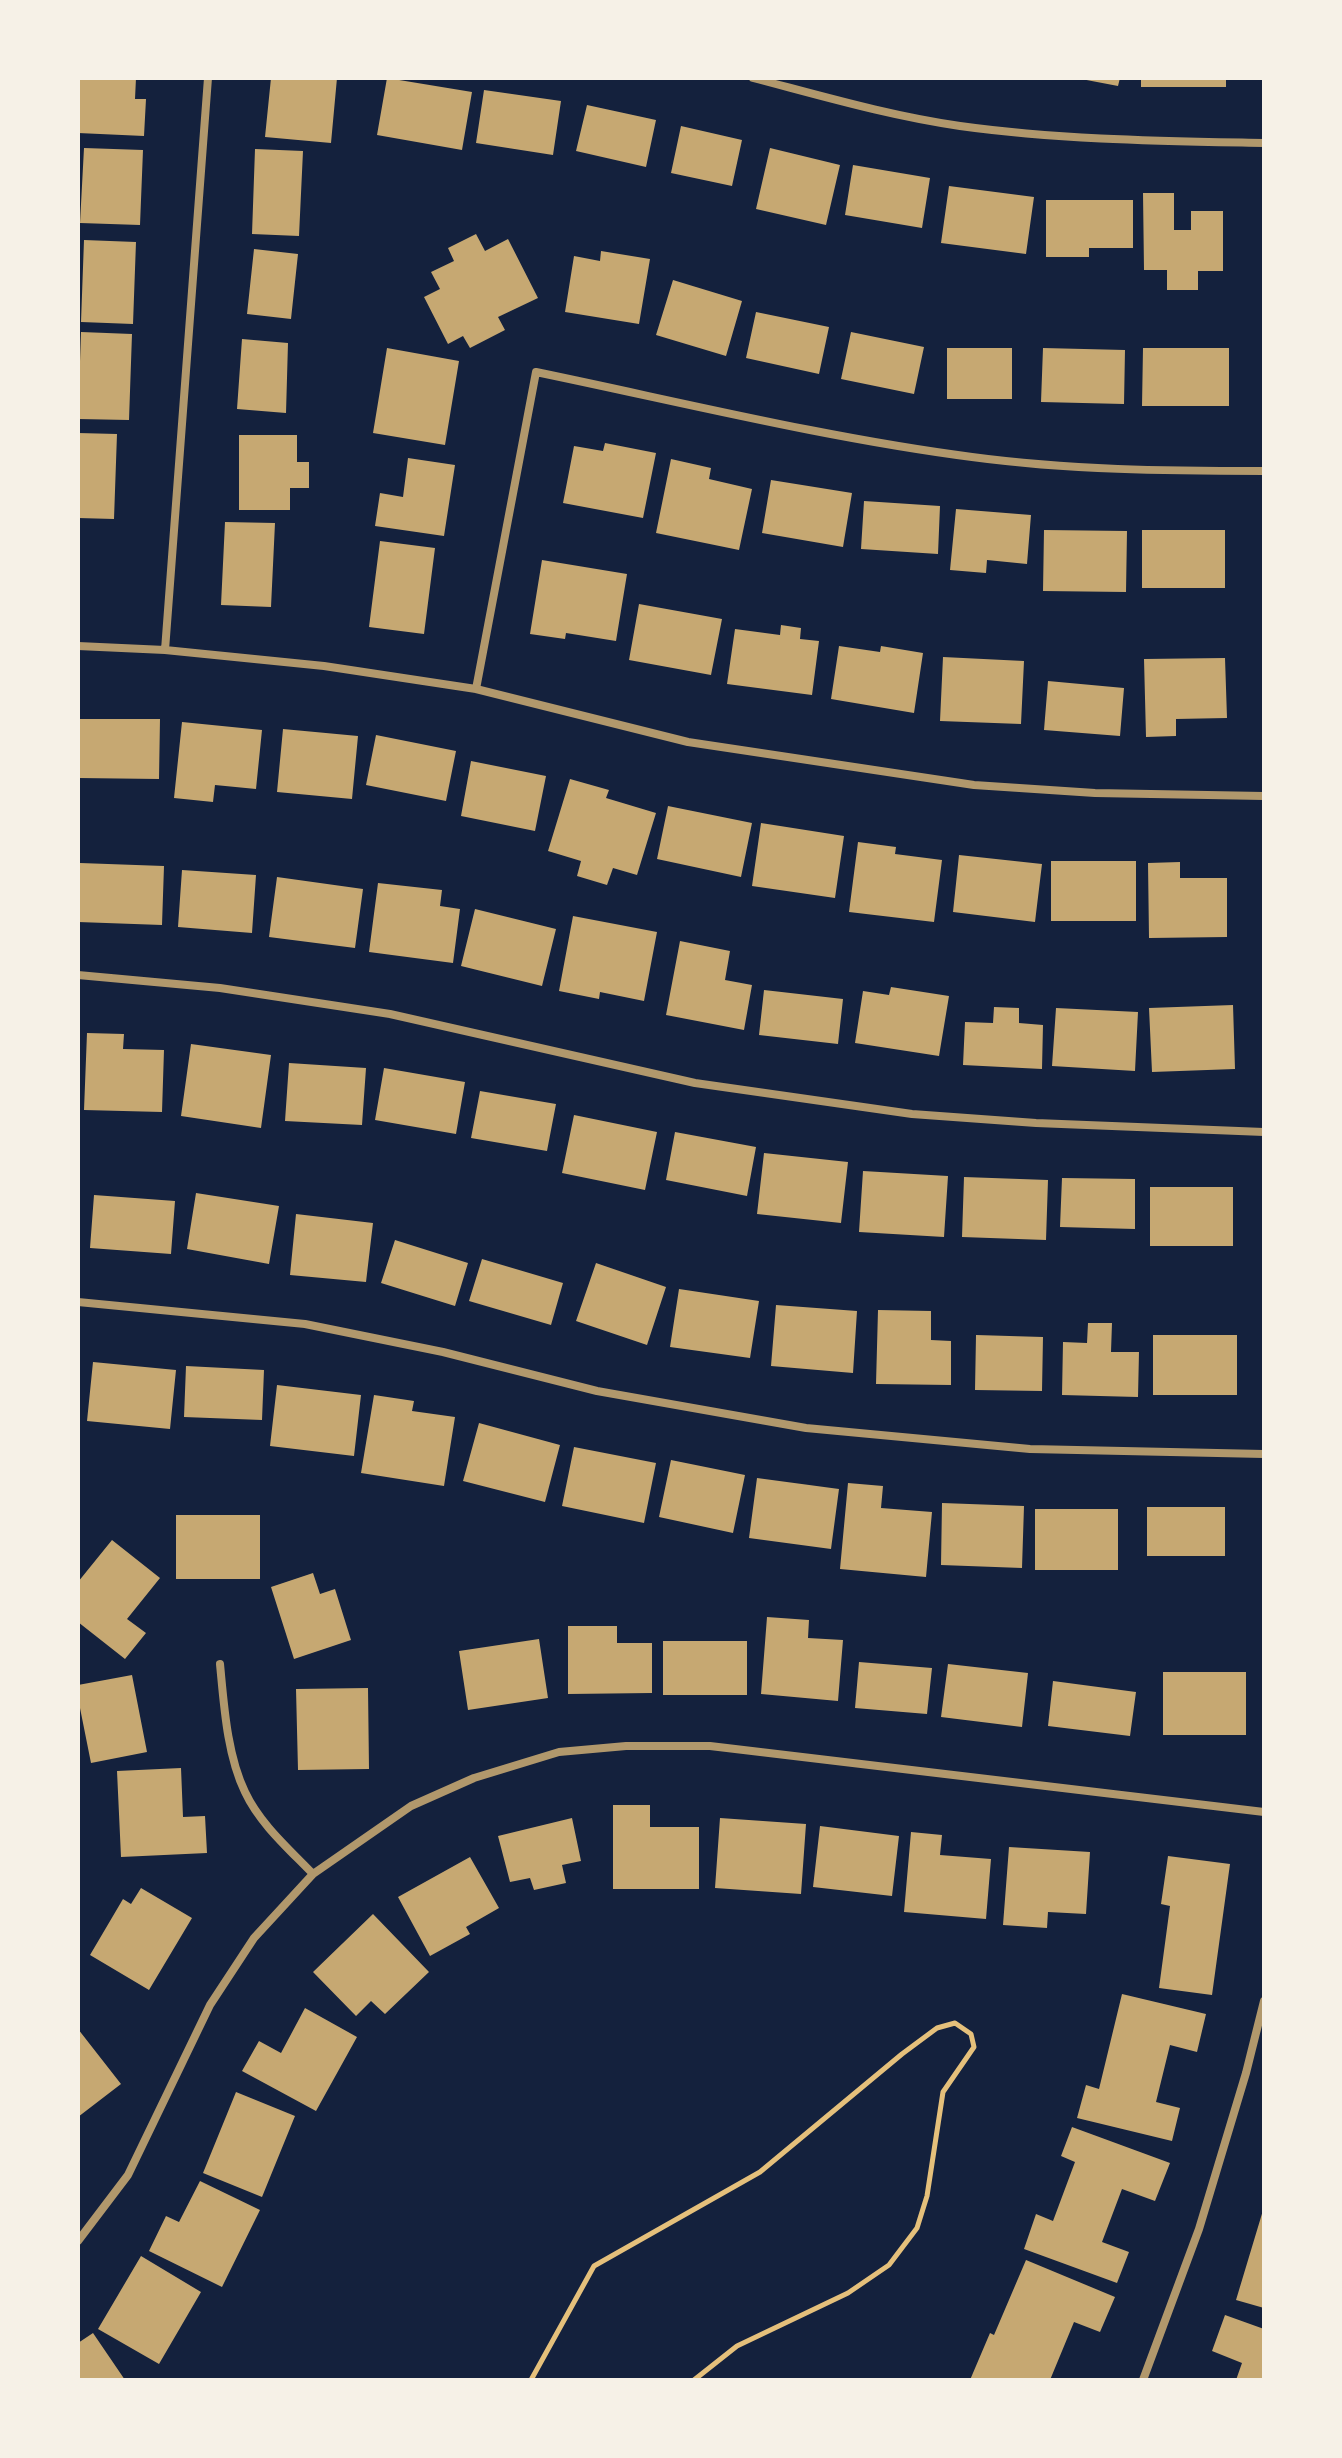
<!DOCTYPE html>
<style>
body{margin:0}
#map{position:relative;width:1342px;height:2458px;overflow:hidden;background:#14213d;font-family:Jost,sans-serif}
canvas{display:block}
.frame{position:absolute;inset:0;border:80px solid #f6f1e7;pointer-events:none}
</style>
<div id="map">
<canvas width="1342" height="2458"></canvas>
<div class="frame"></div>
</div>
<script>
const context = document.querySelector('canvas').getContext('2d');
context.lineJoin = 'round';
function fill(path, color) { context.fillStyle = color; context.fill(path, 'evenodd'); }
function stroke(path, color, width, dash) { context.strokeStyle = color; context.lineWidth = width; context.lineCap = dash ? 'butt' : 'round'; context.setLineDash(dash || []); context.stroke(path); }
fill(new Path2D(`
 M78,78H136L135,99H146L144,136L78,133Z
 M271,78H337L331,143L265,137Z
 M387,78L472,92L462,150L377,135Z
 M1076,78H1120L1118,86Z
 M1141,78H1226V87H1141Z
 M484,90L561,101L553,155L476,143Z
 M587,105L656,120L646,167L576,151Z
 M681,126L742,140L732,186L671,173Z
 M84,148L143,150L140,225L80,223Z
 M770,148L840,165L826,225L756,209Z
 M255,149L303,151L299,236L252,234Z
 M853,165L930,178L922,228L845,215Z
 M949,186L1034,197L1026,254L941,243Z
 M1143,193H1174V230H1191V211H1223V271H1198V290H1167V270H1144Z
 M1046,200H1133V248H1089V257H1046Z
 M476,234L485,251L508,239L538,298L498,317L505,330L470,348L463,336L448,344L424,297L440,289L431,272L454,261L448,248Z
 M84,240L136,242L133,324L81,322Z
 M254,249L298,254L291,319L247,314Z
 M601,251L650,259L639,324L565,312L574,256L600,261Z
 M673,280L742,301L726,356L656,335Z
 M756,312L829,327L819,374L746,358Z
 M81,332L132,334L129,420L78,419Z
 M851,332L924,347L914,394L841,379Z
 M242,339L288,343L286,413L237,409Z
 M387,348L459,361L445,445L373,433Z
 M947,348H1012V399H947Z
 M1043,348L1125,350L1124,404L1041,402Z
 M1143,348H1229V406H1142Z
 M78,433L117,434L114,519L78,518Z
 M239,435H297V462H309V488H290V510H239Z
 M605,443L656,453L643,518L563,503L574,446L603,451Z
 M408,458L455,465L444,536L375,526L380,493L403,497Z
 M671,459L711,468L709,479L752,489L739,550L656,533Z
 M771,480L852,493L843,547L762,533Z
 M864,501L940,506L938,554L861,549Z
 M956,509L1031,515L1027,564L987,560L986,573L950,570Z
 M225,522L275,523L271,607L221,605Z
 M1044,530L1127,531L1126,592L1043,591Z
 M1142,530H1225V588H1142Z
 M380,541L435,548L424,634L369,627Z
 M542,560L627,574L616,641L566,633L565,639L530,634Z
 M639,604L722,619L711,675L629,660Z
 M781,625L801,628L800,639L819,641L812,695L727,684L735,629L780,635Z
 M839,646L880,652L881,646L923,653L914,713L831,699Z
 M943,657L1024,661L1021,724L940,721Z
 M1225,658L1227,718L1176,719V736L1146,737L1144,659Z
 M1048,681L1124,688L1120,736L1044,730Z
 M78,719H160L159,779L78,778Z
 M182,722L262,730L256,789L215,785L213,802L174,798Z
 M283,729L358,736L352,799L277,792Z
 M376,735L456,751L446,801L366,785Z
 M471,761L546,776L535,831L461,816Z
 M570,779L609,790L606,798L656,813L637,875L613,868L607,885L577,876L581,861L548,851Z
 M668,806L752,823L741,877L657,859Z
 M761,823L844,836L835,898L752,886Z
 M858,842L896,847L895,854L942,860L934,922L849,912Z
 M959,855L1042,864L1035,922L953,912Z
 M1051,861H1136V921H1051Z
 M1180,862V878H1227V937L1149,938L1148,863Z
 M80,863L164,866L162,925L78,922Z
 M182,870L256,875L252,933L178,927Z
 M277,877L363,889L355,948L269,937Z
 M378,883L442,890L440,906L460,909L453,963L369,952Z
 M475,909L556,929L542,986L461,966Z
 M573,916L657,932L644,1001L600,992L599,999L559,991Z
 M680,941L730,951L725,980L752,985L744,1030L666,1015Z
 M891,987L949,996L939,1056L855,1043L863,991L889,995Z
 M764,990L843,999L838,1044L759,1035Z
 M1233,1005L1235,1069L1152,1072L1149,1008Z
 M994,1007L1019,1008V1023L1043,1025L1042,1069L963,1065L965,1022L993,1023Z
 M1056,1008L1138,1012L1135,1071L1052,1066Z
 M87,1033L124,1034L123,1049L164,1050L162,1112L84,1110Z
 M191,1044L271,1055L261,1128L181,1116Z
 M289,1063L366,1068L362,1125L285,1121Z
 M384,1068L465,1082L456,1134L375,1120Z
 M480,1091L556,1104L547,1151L471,1138Z
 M574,1115L657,1132L645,1190L562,1173Z
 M675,1132L756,1147L747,1196L666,1180Z
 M764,1153L848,1162L841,1223L757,1214Z
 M863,1171L948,1176L944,1237L859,1232Z
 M964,1177L1048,1180L1046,1240L962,1237Z
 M1062,1178L1135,1179V1229L1060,1227Z
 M1150,1187H1233V1246H1150Z
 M196,1193L279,1206L269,1264L187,1249Z
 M94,1195L175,1201L171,1254L90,1248Z
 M296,1214L373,1223L366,1282L290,1275Z
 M395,1240L468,1263L455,1306L381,1283Z
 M482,1259L563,1283L551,1325L469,1301Z
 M596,1263L666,1287L647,1345L576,1321Z
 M679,1289L759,1301L750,1358L670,1347Z
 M776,1305L857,1311L853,1373L771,1366Z
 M878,1310L931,1311V1340L951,1341V1385L876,1384Z
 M1088,1323H1112L1111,1352H1139L1138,1397L1062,1395L1063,1342L1087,1343Z
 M976,1335L1043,1337L1042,1391L975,1390Z
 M1153,1335H1237V1395H1153Z
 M93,1362L176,1370L170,1429L87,1421Z
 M186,1366L264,1370L262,1420L184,1417Z
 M277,1385L361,1395L354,1456L270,1446Z
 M374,1395L414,1401L412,1411L455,1417L444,1486L361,1473Z
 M479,1423L560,1445L545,1502L463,1481Z
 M574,1447L656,1463L644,1523L562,1506Z
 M671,1460L745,1475L733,1533L659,1517Z
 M757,1478L839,1489L831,1549L749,1538Z
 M848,1483L883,1486L881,1508L932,1512L926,1577L840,1569Z
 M942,1503L1024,1506L1022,1568L941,1565Z
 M1147,1507H1225V1556H1147Z
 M1035,1509H1118V1570H1035Z
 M176,1515H260V1579H176Z
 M112,1540L160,1578L127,1619L146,1633L125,1659L78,1622V1582Z
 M313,1573L320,1594L335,1589L351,1640L294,1659L271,1587Z
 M767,1617L809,1620L808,1638L843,1640L838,1701L761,1694Z
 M568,1626H617V1643H652V1693L568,1694Z
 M539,1639L548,1698L468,1710L459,1651Z
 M663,1641H747V1695H663Z
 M859,1662L932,1668L927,1714L855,1708Z
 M948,1664L1028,1673L1022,1727L941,1717Z
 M1163,1672H1246V1735H1163Z
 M132,1675L147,1752L91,1763L78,1698V1685Z
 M1053,1681L1136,1692L1130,1736L1048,1726Z
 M368,1688L369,1769L298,1770L296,1689Z
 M181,1768L183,1817L205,1816L207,1853L121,1857L117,1771Z
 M613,1805H650V1827H699V1889H613Z
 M572,1818L581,1861L562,1865L566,1883L534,1890L530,1878L510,1882L498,1836Z
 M720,1818L806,1824L801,1894L715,1888Z
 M820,1826L899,1836L892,1896L813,1887Z
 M911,1832L942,1835L940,1855L991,1859L986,1919L904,1912Z
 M1009,1847L1090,1852L1086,1914L1048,1912L1047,1928L1003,1925Z
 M1168,1856L1230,1864L1212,1995L1159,1988L1170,1906L1161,1904Z
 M470,1857L499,1908L466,1927L470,1934L430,1956L398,1897Z
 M141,1888L192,1918L149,1990L90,1955L123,1899L131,1904Z
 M373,1914L429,1972L385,2014L371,2001L356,2016L313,1972Z
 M1122,1994L1206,2014L1197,2052L1170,2045L1156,2102L1180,2108L1172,2141L1077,2118L1086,2085L1099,2089Z
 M305,2008L357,2037L316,2111L242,2071L259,2041L281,2053Z
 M78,2029L121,2084L78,2117Z
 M236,2092L295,2116L262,2197L203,2173Z
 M1072,2127L1170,2163L1155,2201L1122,2189L1102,2242L1129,2252L1117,2283L1024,2249L1036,2214L1053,2221L1075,2162L1061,2156Z
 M200,2181L260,2210L222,2287L149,2251L166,2216L179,2222Z
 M1264,2207V2308L1236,2300Z
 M141,2256L201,2292L159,2364L98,2329Z
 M1026,2260L1115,2297L1100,2332L1074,2322L1050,2380H970L990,2333L994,2335Z
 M1225,2315L1264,2329V2380H1236L1242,2363L1212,2351Z
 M93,2333L125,2380H78V2343Z`), '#c6a872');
stroke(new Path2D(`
 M531,2380L594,2266L760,2172L902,2054L937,2028L955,2023L971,2034L974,2047L943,2092L927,2196L917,2228L889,2265L848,2293L737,2346L694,2380`), '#e5c07b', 5);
stroke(new Path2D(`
 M753,78C822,96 890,116 960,126C1061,140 1163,141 1264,143
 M78,646L165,650L324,666L476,689L688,742L974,785L1095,793L1264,796
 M165,650L208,78
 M476,689L536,372C681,402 826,438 972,457C1069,470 1166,471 1264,471
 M78,975L220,988L390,1014L695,1083L912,1114L1036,1123L1264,1132
 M78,1302L305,1324L443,1352L597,1391L806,1428L1030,1449L1264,1454
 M220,1664C224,1705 227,1755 245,1792C260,1824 289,1849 313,1874
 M78,2241L128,2175L210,2005L254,1938L313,1874L411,1806L474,1778L559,1752L626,1746H710L1264,1812
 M1143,2380L1199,2229L1246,2073L1264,2001`), '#b1986c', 8);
</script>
